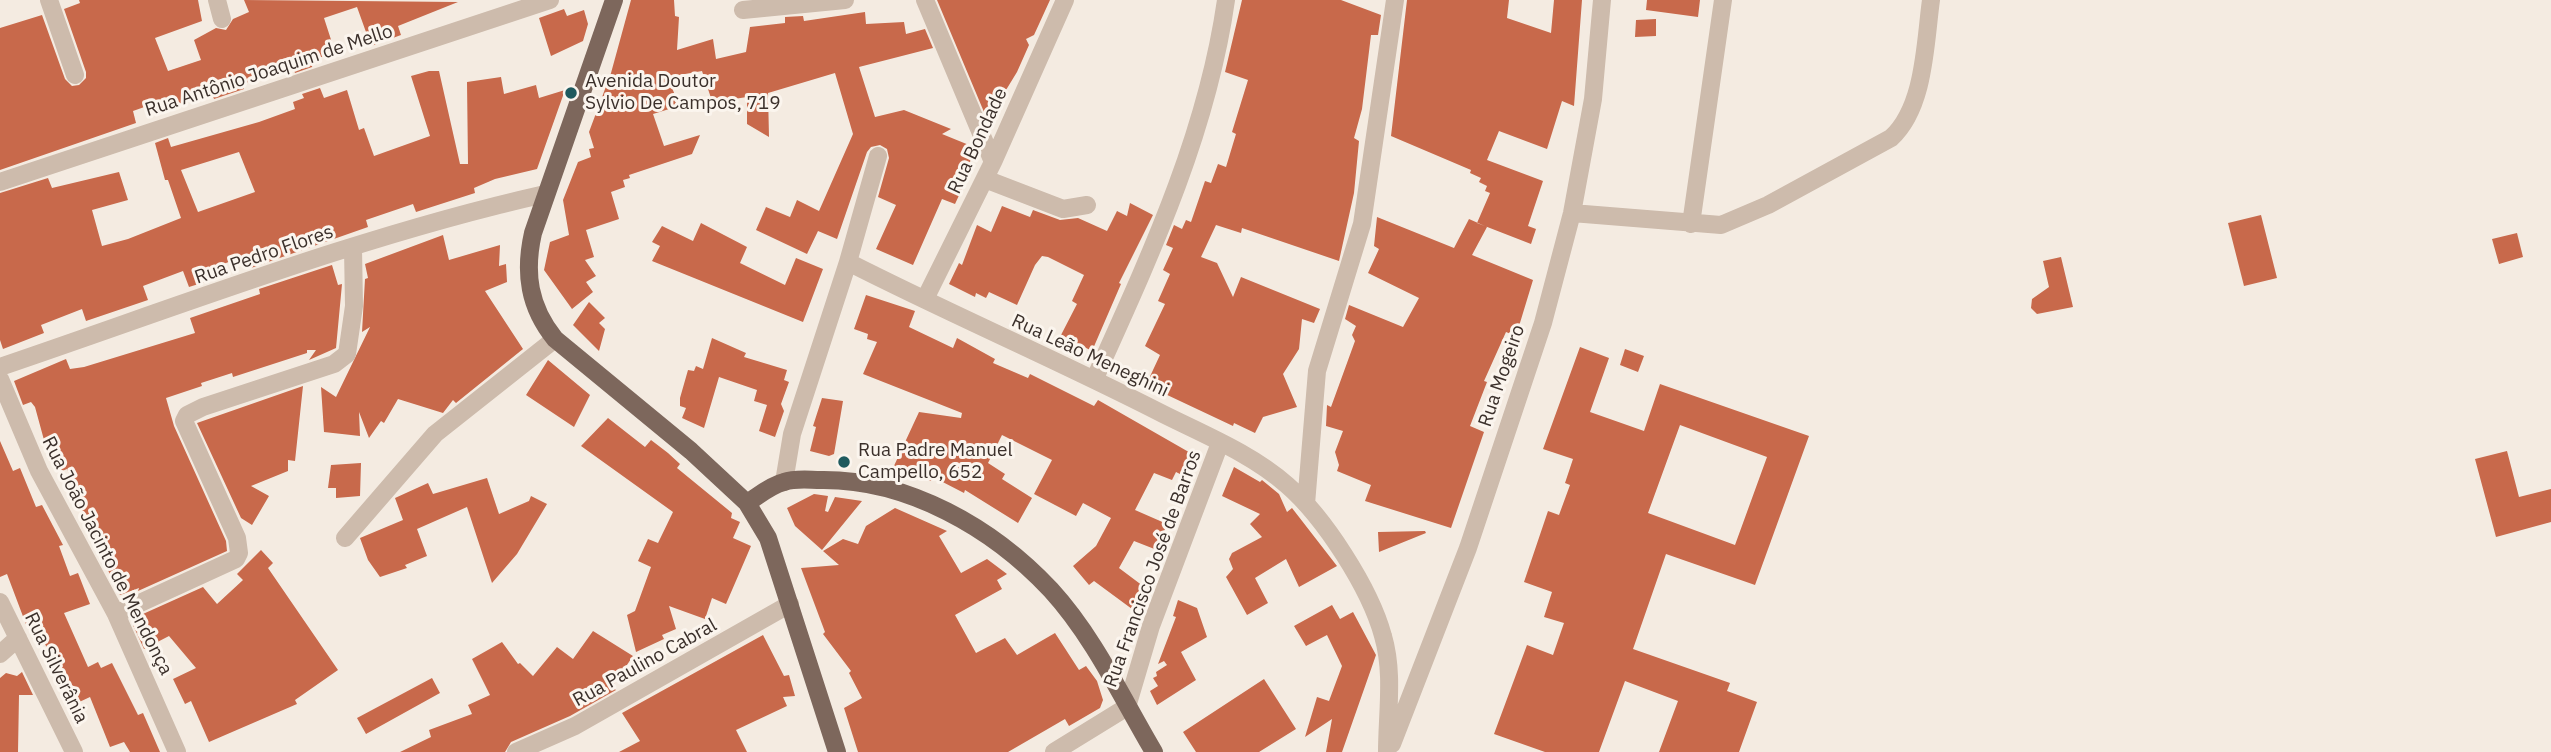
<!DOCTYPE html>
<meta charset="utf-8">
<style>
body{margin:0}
canvas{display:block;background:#f4ebe1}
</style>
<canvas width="2551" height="752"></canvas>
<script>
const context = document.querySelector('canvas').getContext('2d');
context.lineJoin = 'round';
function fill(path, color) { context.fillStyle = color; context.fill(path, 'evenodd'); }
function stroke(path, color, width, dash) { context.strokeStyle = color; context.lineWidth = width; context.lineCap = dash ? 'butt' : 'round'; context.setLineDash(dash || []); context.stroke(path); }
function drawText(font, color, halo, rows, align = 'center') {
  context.font = font + ' "IBM Plex Sans",sans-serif'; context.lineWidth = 6; context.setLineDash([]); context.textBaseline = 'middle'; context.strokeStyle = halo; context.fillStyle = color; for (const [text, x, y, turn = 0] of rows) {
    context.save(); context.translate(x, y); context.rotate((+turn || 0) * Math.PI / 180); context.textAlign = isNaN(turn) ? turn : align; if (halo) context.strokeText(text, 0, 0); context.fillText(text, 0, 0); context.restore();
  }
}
fill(new Path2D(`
 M79,0H198L202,21L155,38L168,71L201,60L194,40L216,28L226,30L233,19L249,12L244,0L458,2L398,26L401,35L371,46L357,7L324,18L335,52L313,60L312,67L295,73L292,65L243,84L244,89L214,99L212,93L172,106L167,99L133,111L136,123L0,170V28L42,15L65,79L72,86L79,85L86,78V72L64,9L80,3Z
 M631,0H674L675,16L679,17L677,50L713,39L716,59L746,52L750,27L785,23V17L803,16L804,21L865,12L866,24L904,22L906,34L925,29L933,48L859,67L875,117L904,110L951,129L942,134L969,145L971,156L968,176L955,204L942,199L913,265L876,249L896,205L878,197L889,158L887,149L880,145L871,147L867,152L837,239L818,231L807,254L756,230L766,207L790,217L797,200L819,211L853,134L835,73L768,93L769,137L747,124V97L721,101L722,105L714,107L702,71L668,77L679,106L653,114L664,146L700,135L692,154L629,175L630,178L623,180L625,187L611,192L619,219L586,230L594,257L585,260L596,276L586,282L593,292L572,309L544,270L550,242L569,235L563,200L578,162L591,157L589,149L594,148L589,132L611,73Z
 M937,0H1050L1034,35L1026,39L1029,45L1017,72L1006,90L984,112Z
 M1242,0H1341L1381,15L1378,35H1371L1362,109L1354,138L1359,141L1354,193L1339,261L1242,228L1241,233L1216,225L1201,257L1217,263L1233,297L1241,277L1320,309L1314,323L1302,319L1299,349L1283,374L1297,407L1263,417L1255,433L1234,423L1233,426L1146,385L1160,355L1145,346L1165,304L1158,301L1170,274L1163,270L1173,248L1166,245L1174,225L1182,229L1186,220L1191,222L1205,181L1211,183L1218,164L1226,167L1236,134L1232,132L1248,80L1225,72Z
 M1407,0H1509L1507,18L1551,33L1554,0H1582L1574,106L1562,101L1547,149L1499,131L1487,160L1543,181L1528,226L1536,229L1531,244L1477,223L1490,193L1485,191L1487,186L1479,182L1481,178L1470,173L1471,170L1391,136Z
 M1647,0H1700L1698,17L1646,10Z
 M564,9L567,16L584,10L588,24L583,41L551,56L539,18Z
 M1656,19V36L1635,37L1636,20Z
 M429,71H439L460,164H468L467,82L501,77L504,94L536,85L539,98L565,90L537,169L495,179L474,188L475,193L416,212L413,204L366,220L368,227L251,268L247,255L205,271L208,281L189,287L183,271L143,286L148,300L86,321L82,309L41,325L44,333L3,349L0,340V193L48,178L52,188L119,172L128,200L92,210L102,246L128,239L181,218L168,180H165L155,143L168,138L171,147L259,122L295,109L293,102L304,98L302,94L320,88L324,98L347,90L359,130L364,128L374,156L430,136L411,76ZM239,152L255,192L198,212L181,170Z
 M1130,203L1153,215L1119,283L1121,284L1092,351L1061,335L1077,304L1072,301L1084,275L1048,257L1042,256L1035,265L1017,305L989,292L986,298L976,293L975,297L949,284L959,263L962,265L977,225L991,232L1002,206L1030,217L1033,210L1060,220L1078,218L1107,231L1117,211L1127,216Z
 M2261,215L2277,278L2244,286L2228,223Z
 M1377,217L1454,248L1469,219L1487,227L1472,255L1533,280L1516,336L1506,332L1484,381L1487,382L1470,426L1484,432L1451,528L1365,501L1371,485L1337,471L1339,465L1335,452L1343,431L1326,426L1327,405L1331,407L1355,341L1352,335L1356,326L1345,319L1349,305L1403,327L1419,298L1368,273L1379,249L1374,246Z
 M701,223L747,247L740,263L785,285L796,258L823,269L803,322L652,261L660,246L652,242L662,226L693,241Z
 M2517,233L2523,257L2499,264L2492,239Z
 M443,235L449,260L500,245L499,266L506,264L507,282L485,291L523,349L456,403L453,400L443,413L398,399L384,423L381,421L369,438L359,412L360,436L324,432L321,387L336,397L370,327L362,332L365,279L368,278L365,264Z
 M2061,257L2073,307L2037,314L2031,308L2032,299L2049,287L2043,261Z
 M332,265L338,285L342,284L336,348L309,360L316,350H307V353L233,377L232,373L201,383L202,386L166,398L174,426L226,541L227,551L138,591L139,588L120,595L92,537L67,469L62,471L57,459L50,462L35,407L31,402L23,405L14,381L66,359L70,369L84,367L195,333L190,318L260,294L259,289Z
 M866,295L915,311L909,327L953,348L957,338L995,359L993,363L1028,378L1030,374L1094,406L1098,400L1194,455L1186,477L1176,472L1172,480L1154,473L1135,510L1167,524L1157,550L1134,541L1119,568L1147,589L1132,609L1094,581L1089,585L1073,566L1096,546L1111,518L1083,503L1076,516L1034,494L1052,460L1002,435L988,463L1005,474L1002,479L1032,498L1018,523L965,490L964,493L933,477L931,481L893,468L919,412L961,418L962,413L863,374L877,342L867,339L868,334L854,329Z
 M589,302L605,318L599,323L605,329L599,351L573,325Z
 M712,338L746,353L744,357L787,370L784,380L789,382L781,404L784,411L775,437L759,431L767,405L754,401L757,390L719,377L704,428L682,418L686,408L680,406V398L688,370L694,371L696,366L703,369Z
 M1580,347L1609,358L1590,412L1644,431L1660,384L1809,436L1755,585L1666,554L1633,649L1730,683L1727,691L1757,702L1739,752H1659L1678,701L1625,681L1599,752H1545L1494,734L1527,645L1553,655L1564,623L1544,617L1552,592L1524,582L1548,511L1559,515L1570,485L1565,483L1573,459L1543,449ZM1680,425L1767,457L1735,545L1648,513Z
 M1625,349L1644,356L1638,372L1620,365Z
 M548,360L590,395L574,427L526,395Z
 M303,386L295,461L288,460V471L251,486L269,496L252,525L241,518L197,423Z
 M822,398L843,401L834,454L829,456L810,451L816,427L813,426Z
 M608,418L645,447L651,440L668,453L680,464L677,468L732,513L731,518L740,522L733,538L751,546L726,604L712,598L705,619L669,606L676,629L662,635L664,639L636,652L627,615L635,611L651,567L638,561L648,539L658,543L673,512L581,446Z
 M0,441L13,471L20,468L36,507L42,505L63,545L59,546L70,576L78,573L90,604L64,613L88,667L98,662L101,668L112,663L138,715L143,713L160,752H130L124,742L110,747L90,697L75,704L41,636L36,638L27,627L7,574L0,577Z
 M2507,451L2519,497L2551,489V522L2496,537L2475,459Z
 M361,463L360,496L336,498V488H328L331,465Z
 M1234,467L1260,482L1262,480L1279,494L1287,512L1292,508L1337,566L1299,587L1286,559L1255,578L1268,603L1247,615L1226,577L1233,569L1229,559L1232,553L1262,537L1250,524L1260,514L1222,496Z
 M487,478L499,514L529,501L531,496L547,504L517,554L492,583L467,507L417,529L427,556L405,565L407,568L380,577L368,560L360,538L403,520L395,498L428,483L433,494Z
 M814,494L828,496L825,511L828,512L835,497L862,501L822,550L795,526L787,508Z
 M895,508L947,531L939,536L961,573L987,559L1007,574L997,580L1002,589L955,615L976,653L1005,638L1017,655L1055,633L1079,670L1086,666L1097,681L1103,700L1100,708L1069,726L1065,719L1008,752H858L844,708L862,698L849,673L851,671L823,634L825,632L801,568L839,565L823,551L843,539L858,544L866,526Z
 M1425,531L1426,533L1379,552L1378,532Z
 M261,550L273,563L268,568L338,670L295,700L297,704L209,742L191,701L185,704L173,679L196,668L169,636L144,649L133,625L134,618L203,587L217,604L243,580L237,574Z
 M1178,600L1197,608L1207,637L1181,652L1196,680L1157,705L1150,691L1158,686L1153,678L1157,676L1156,672L1167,665L1164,661L1158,664L1176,617L1173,616Z
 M1332,605L1340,619L1353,612L1376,655L1342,752H1326L1332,719L1305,737L1317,697L1329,701L1342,666L1327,635L1306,646L1294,626Z
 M593,631L633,656L612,687L616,690L570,716L511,742L505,752H400L431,737L429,730L472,714L468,705L490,695L472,659L502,642L518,664L520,663L533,676L557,647L573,659Z
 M763,635L784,676L789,675L795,696L783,697L787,706L736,730L747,752H619L640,741L622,713Z
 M22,672L33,695H19L18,752H0V678L6,673L17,676Z
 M432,678L440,693L366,734L357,718Z
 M1264,679L1296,729L1259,752H1196L1183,732Z`), '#c8694b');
stroke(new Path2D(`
 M49,0L75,75
 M217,0L222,19
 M925,0L993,162
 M743,10L845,0
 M985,179L1063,209L1087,205
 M0,182L550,0
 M1572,213L1721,225L1768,205L1891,138C1925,107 1925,43 1931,0
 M1691,224L1723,0
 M848,262L878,156
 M925,299L993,162L1065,0
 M0,367C180,306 359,236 545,194
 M1095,378C1150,256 1207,134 1226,0
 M0,379L39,471L116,614L177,752
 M784,482L792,434L848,262C952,315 1060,361 1163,414C1205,435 1252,454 1287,485C1324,517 1370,588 1383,636C1394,673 1387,714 1387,752
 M1306,504L1317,371L1362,224L1395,0
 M345,538L435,434L555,339
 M0,602L74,752
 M116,614L236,559L239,553L237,538L184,421L187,415L203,407L334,364L347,354L354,306L353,248
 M0,654L18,638
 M1392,744L1468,548L1543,323L1572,213L1593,99L1602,0
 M516,752L575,726L790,604
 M1054,752L1127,707L1151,626L1220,443`), '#cdbbac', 18);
stroke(new Path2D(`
 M614,0L533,233C524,273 529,307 555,339L691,451L747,503L768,538L837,752
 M747,503C758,496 771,485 784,482C795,478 809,480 821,480C908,479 993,528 1051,590C1094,637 1122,698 1154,752`), '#7d675c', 18);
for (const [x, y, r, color] of [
 [571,93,7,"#1f5a5e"],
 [844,462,7,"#1f5a5e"]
]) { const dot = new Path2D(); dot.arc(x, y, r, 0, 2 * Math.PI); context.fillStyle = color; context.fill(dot); stroke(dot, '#fbf5ee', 2.5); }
drawText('19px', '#3b302b', '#fbf5ee', [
 ["Rua Antônio Joaquim de Mello",269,71,-18],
 ["Rua Bondade",978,141,-65],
 ["Rua Pedro Flores",264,255,-19],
 ["Rua Leão Meneghini",1090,356,25],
 ["Rua Mogeiro",1502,376,-71],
 ["Rua João Jacinto de Mendonça",107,556,63],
 ["Rua Francisco José de Barros",1153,569,-70],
 ["Rua Paulino Cabral",645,663,-29],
 ["Rua Silverânia",56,668,64]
]);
drawText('19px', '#3b302b', '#fbf5ee', [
 ["Avenida Doutor",585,82],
 ["Sylvio De Campos, 719",585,104],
 ["Rua Padre Manuel",858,451],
 ["Campello, 652",858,473]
], 'left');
</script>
